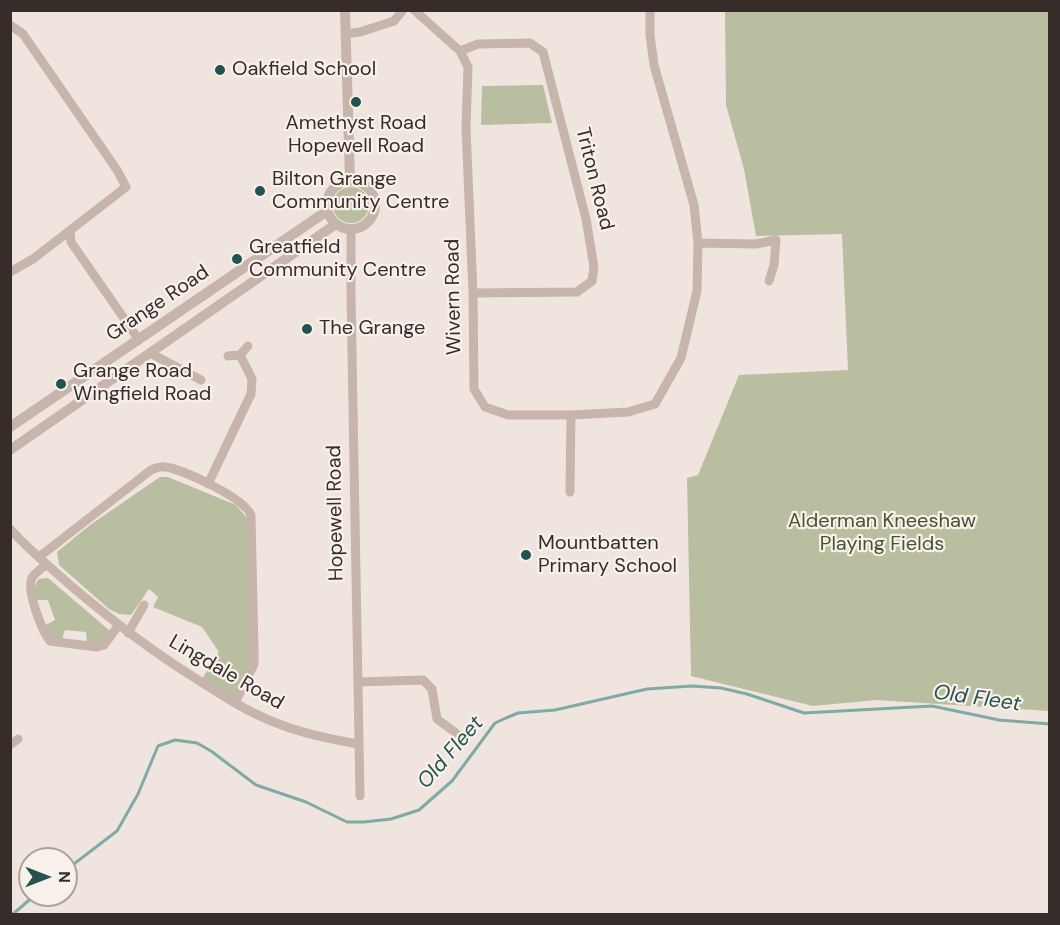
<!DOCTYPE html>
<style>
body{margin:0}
#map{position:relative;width:1060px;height:925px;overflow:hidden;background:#f0e5de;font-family:"DM Sans",sans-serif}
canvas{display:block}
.frame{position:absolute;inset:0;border:12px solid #362c2a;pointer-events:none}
.north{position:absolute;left:18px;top:847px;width:60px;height:60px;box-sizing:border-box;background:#f8f0ea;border:2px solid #aaa29d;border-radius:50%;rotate:90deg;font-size:16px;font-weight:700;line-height:24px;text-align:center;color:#362c2a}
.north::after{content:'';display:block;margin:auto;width:21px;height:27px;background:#235350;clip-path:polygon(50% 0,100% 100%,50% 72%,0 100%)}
</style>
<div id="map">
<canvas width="1060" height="925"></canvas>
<div class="frame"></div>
<div class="north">N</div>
</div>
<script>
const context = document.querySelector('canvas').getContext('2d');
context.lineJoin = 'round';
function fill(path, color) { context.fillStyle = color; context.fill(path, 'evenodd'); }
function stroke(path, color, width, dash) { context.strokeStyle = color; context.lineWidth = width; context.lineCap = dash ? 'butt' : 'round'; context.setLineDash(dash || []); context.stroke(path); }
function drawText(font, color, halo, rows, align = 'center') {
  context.font = font + ' "DM Sans",sans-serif'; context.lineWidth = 4.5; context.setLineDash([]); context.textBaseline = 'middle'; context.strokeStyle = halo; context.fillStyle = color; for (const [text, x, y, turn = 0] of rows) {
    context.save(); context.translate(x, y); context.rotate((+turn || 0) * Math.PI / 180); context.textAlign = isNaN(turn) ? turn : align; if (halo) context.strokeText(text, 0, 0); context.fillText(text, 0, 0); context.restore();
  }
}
fill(new Path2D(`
 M725,11H1049V711L876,700L813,706L691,676L687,478L698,475L739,375L848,370L842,234L756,236L744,169L726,105Z
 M543,85L552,123L481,125L482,86Z
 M333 205a18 18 0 1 1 36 0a18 18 0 1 1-36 0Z
 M160,477H168L236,505L247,518L251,663L235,699L202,679L219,652L202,627L153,607L158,597L149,589L131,615L119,614L109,609L59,565L57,552L90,525Z
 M48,578L109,630C108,643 98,644 87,643L86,632L65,630L62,639L52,638L44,626L55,620L48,600H36C35,593 33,585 39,579Z`), '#b8be9f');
stroke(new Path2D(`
 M66,870L117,831L138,794L158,746L175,740L197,743L211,751L256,785L306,802L347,822H364L391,819L419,810L452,781L495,723L506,718L518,713L555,710L647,689L692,686L721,688L747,694L804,713L932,706L999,720L1050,724
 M13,914L35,895`), '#80aaa6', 3);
stroke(new Path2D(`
 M414,10L460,51L468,67L466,128L473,293L474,389L485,407L508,415H571L628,412L655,404L681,358L697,291L698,243L694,205L654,65L650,35V10
 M10,25L23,34L117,170L126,187L33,259L10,272
 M346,34L360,32L394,21L403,10
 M460,51L478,44L530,43L543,52L586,219L594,267L592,281L577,292L473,293
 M351,230V296L360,796
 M70,232L71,242L139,340
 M698,243L756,244L776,240L774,265L769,281
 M150,353L201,380
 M228,356L240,355L248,346
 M208,484L251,394L252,379L240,355
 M570,492L571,415
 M10,529C28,549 50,567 70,585C110,619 150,650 195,678C221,695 249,713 279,724C304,734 332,739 358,744
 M39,557L151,470C156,468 160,466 165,467C183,469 244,498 251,515L254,650V664L235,703
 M46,565C42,568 35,573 32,578C26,590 42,631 50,641L97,647L104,645L118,626
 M128,633L144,605
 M358,682L423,680L432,689L437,719L456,733
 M10,745L18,739`), '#c7b4ab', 9);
stroke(new Path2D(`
 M345,10L350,180
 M327 205a24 24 0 1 1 48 0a24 24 0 1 1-48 0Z
 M10,427L327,211
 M10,450L336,224`), '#c7b4ab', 10);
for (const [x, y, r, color] of [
 [220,70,6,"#235350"],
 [356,102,6,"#235350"],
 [260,191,6,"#235350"],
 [237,259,6,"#235350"],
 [307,329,6,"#235350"],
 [61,384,6,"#235350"],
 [526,555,6,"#235350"]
]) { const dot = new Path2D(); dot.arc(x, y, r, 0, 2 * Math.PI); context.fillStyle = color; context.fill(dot); stroke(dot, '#f8f0ea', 2); }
drawText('20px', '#362c2a', '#f8f0ea', [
 ["Oakfield School",232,70],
 ["Amethyst Road",356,124,"center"],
 ["Hopewell Road",356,147,"center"],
 ["Bilton Grange",272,180],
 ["Community Centre",272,203],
 ["Greatfield",249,248],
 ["Community Centre",249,271],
 ["The Grange",319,329],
 ["Grange Road",73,372],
 ["Wingfield Road",73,395],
 ["Mountbatten",538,544],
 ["Primary School",538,567]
], 'left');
drawText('20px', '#362c2a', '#f8f0ea', [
 ["Triton Road",594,179,76],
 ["Wivern Road",454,297,-91],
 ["Grange Road",158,304,-34],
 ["Hopewell Road",336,513,-91],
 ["Lingdale Road",226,673,30]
]);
drawText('20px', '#4a5230', '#f8f0ea', [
 ["Alderman Kneeshaw",882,522],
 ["Playing Fields",882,545]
]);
drawText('italic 21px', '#235350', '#f8f0ea', [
 ["Old Fleet",977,699,8],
 ["Old Fleet",451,753,-49]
]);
</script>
